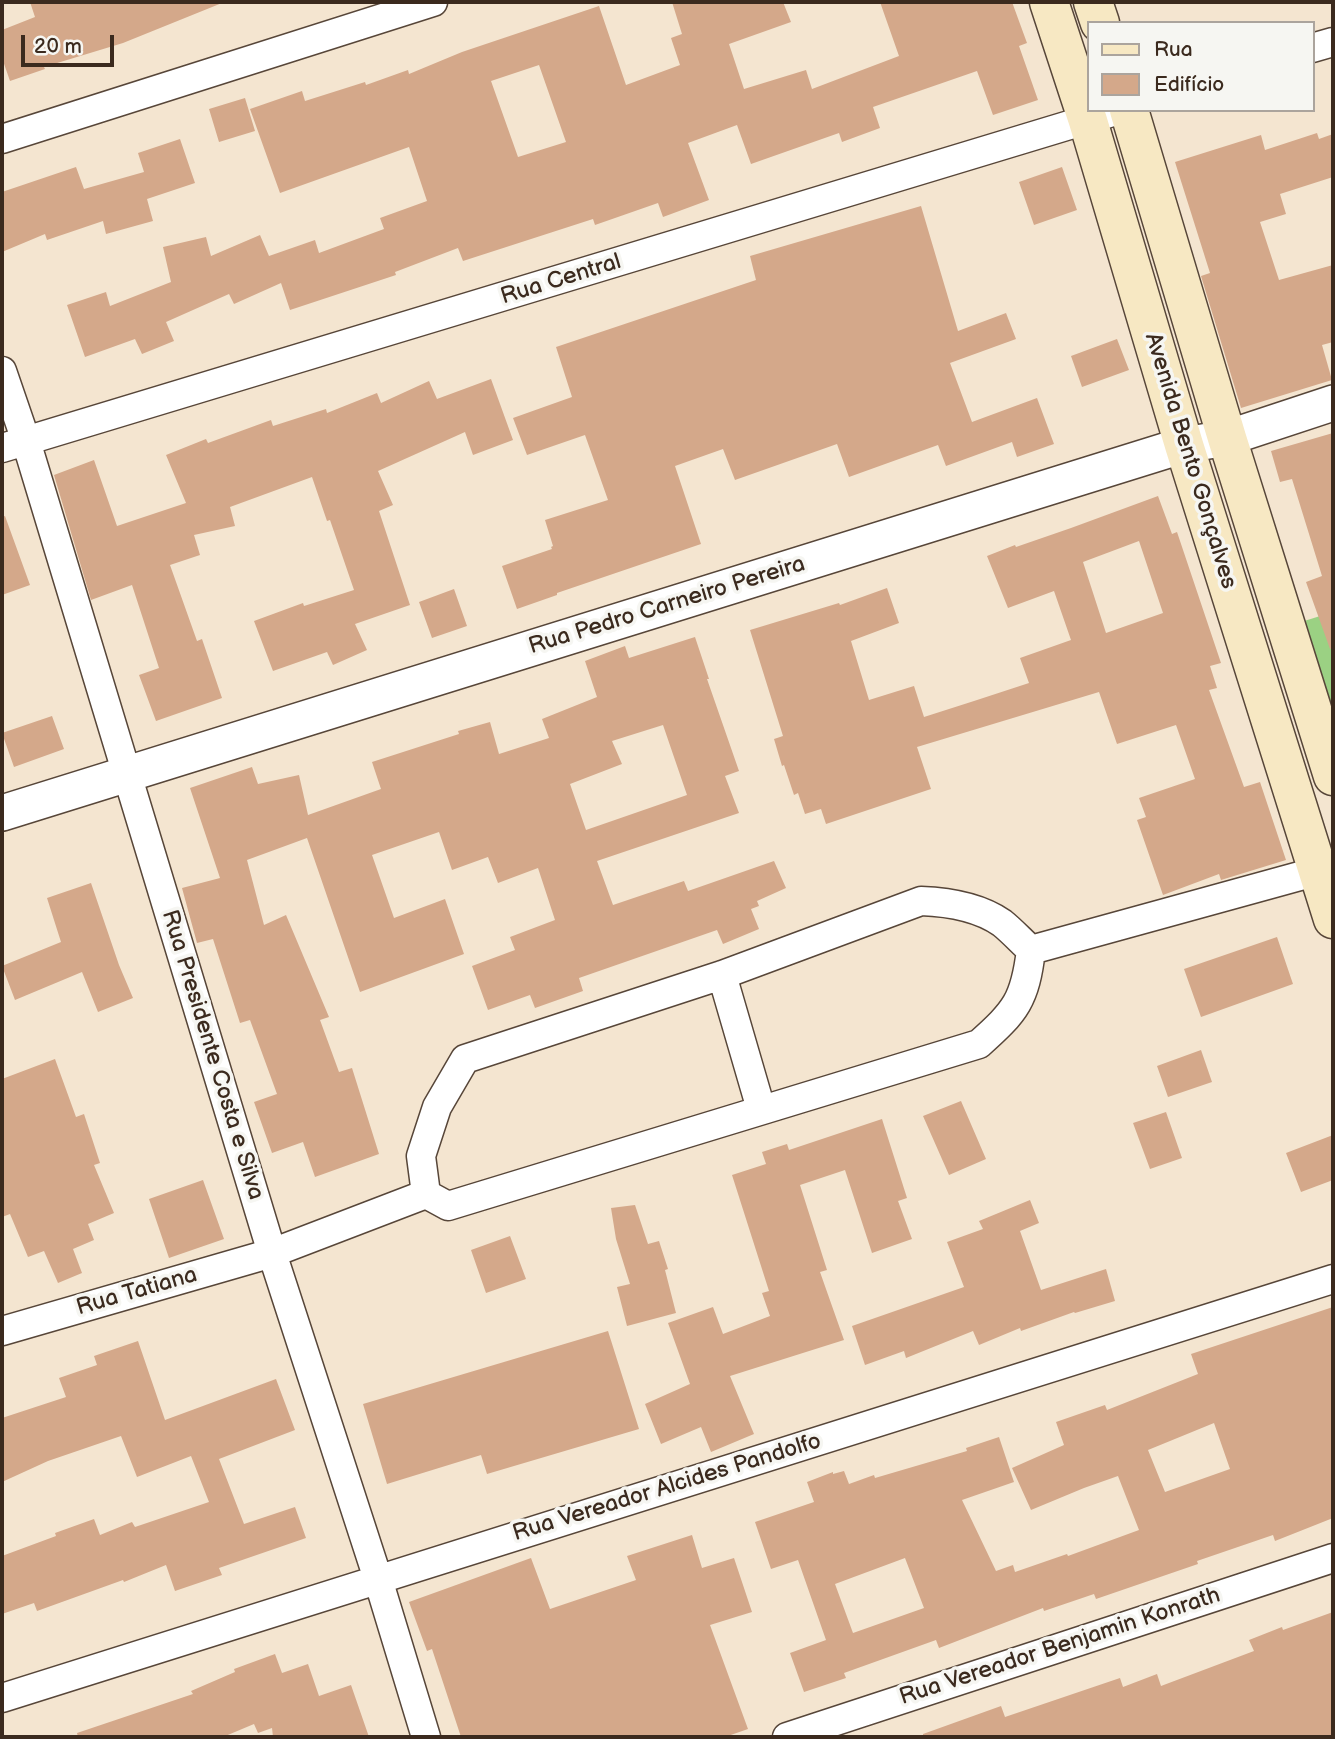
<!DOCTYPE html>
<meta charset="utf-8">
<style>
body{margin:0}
#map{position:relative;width:1335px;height:1739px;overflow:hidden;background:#f4e5d0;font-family:"Balsamiq Sans",sans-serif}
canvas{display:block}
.frame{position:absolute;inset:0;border:4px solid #3b2a1e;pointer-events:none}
.legend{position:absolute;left:1087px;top:21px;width:228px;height:91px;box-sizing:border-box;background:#f6f6f2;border:2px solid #aba49d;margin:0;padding:9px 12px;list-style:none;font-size:21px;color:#3b2a1e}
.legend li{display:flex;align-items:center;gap:14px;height:35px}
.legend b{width:35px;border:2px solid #aba49d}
.scale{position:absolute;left:21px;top:35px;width:93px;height:32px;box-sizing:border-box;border:4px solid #3b2a1e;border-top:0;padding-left:9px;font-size:21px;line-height:24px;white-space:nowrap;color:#3b2a1e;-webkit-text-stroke:5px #f6f6f2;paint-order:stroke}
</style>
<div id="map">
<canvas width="1335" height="1739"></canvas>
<div class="frame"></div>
<ul class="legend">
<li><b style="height:9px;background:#f7e8c3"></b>Rua</li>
<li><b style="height:19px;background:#d4a88a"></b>Edifício</li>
</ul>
<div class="scale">20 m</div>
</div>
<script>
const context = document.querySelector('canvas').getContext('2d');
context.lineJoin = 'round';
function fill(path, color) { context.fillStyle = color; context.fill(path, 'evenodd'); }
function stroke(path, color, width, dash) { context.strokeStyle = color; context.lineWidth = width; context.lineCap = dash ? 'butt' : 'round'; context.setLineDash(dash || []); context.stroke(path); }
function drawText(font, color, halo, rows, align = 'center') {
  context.font = font + ' "Balsamiq Sans",sans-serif'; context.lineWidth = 7; context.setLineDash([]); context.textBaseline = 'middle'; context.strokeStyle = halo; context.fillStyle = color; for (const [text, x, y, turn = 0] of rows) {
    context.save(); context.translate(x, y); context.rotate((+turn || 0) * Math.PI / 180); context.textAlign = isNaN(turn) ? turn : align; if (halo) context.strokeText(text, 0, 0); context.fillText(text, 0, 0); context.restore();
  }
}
fill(new Path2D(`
 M1333,612V709L1301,622Z`), '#9bd183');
fill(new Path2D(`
 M30,2H222V3L123,43L44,67L45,69L10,81L2,58V30L35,17Z
 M672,2H783L791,22L729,44L744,89L806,70L812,89L899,56L880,2H1012L1027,43L1019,46L1038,100L993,115L977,71L873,107L880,128L842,142L839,133L751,164L737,125L688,143L709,200L663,217L658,203L595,225L593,219L463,261L458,248L395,272L396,275L290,310L281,283L234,304L229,294L166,322L174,341L142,354L135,339L85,357L67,305L106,292L110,306L171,282L163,247L206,237L211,256L260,235L269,256L315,240L319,253L384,229L380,218L427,201L409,147L280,193L250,109L302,91L305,101L365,82L366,85L408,70L409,74L462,52L599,6L626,85L680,65L671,38L682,34ZM539,65L566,142L518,157L491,81Z
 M245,98L255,131L219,142L209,109Z
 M1317,133L1319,139L1333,134V177L1280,194L1286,214L1260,222L1279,280L1333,265V342L1322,345L1332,380L1241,408L1201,276L1210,273L1175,162L1261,135L1265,150Z
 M180,139L195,183L147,199L153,221L106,234L103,221L47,240L45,234L2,252V192L76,167L84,189L144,172L138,153Z
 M1062,167L1077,210L1034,225L1019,182Z
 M921,206L958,331L1006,313L1016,339L950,363L972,422L1037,398L1054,444L1017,457L1012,442L946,466L938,445L849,477L837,444L735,480L723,449L675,466L701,544L557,593V595L517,609L502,566L552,549L551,547L553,546L545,520L608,500L585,435L527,455L513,418L572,397L556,347L756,280L750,256Z
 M1117,339L1129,370L1082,387L1071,356Z
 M491,379L513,440L473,455L465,432L378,471L393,505L379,511L410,605L355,624L367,650L333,665L327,652L273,671L254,621L303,603L304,606L354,590L330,520L327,521L312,477L230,507L235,526L194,535L200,555L170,565L197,641L202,639L222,698L156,721L139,675L159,668L132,585L91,600L54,475L94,460L117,526L186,503L166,455L206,439L208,443L271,420L273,426L326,409L327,413L377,393L381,403L429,381L437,399Z
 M1333,433V648L1330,649L1306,582L1322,576L1292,479L1280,482L1271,451Z
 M1158,496L1172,534L1177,532L1221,663L1210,666L1217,688L1209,690L1244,787L1260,782L1286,860L1221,880L1219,874L1163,895L1137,820L1146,817L1139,798L1195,779L1176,725L1117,744L1099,692L917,747L931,789L826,824L821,809L805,814L798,793L794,795L784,765L782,766L774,739L783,736L750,630L839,603L840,605L887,588L899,623L851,641L869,700L914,686L924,717L974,701L1029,683L1020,658L1071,640L1054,591L1008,608L987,556L1015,545L1016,547L1071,528ZM1139,541L1163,613L1106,633L1083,562Z
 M5,516L30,585L2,595V517Z
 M454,589L467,626L432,638L419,602Z
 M695,637L709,679H707L739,771L725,776L739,813L597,861L613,905L684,881L688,891L774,861L786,888L757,901L759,906L751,909L759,929L723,944L717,930L579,978L583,991L535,1008L530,995L488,1010L472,966L515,950L510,937L555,920L538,868L498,883L488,857L452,870L439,832L372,855L394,918L445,899L464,954L360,992L307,838L247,860L264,925L286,915L329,1017L320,1020L339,1072L352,1068L379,1154L315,1177L303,1142L272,1153L254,1102L277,1094L250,1020L240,1023L213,939L197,943L182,888L220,878L190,788L252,767L258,784L299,775L308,815L381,789L372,762L459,734L458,731L490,722L499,754L549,738L542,719L597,697L585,661L625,646L629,658ZM663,725L687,795L586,830L570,784L622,764L612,741Z
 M52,716L64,749L14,767L2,733Z
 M91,883L119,965L133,998L98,1012L82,972L15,1000L2,966L61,942L47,898Z
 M1277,937L1293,984L1201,1017L1184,969Z
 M1201,1050L1212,1082L1168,1097L1157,1066Z
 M55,1059L76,1117L84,1114L100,1163L94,1165L114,1213L88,1224L94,1240L73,1249L82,1273L58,1283L44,1251L28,1257L10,1214L2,1217V1079Z
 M961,1101L986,1159L949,1175L923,1116Z
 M1166,1112L1182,1158L1150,1169L1133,1123Z
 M882,1119L907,1198L898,1201L912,1239L872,1253L845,1170L800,1185L827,1270L820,1272L844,1340L730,1376L754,1434L711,1452L701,1427L661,1444L645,1404L690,1384L668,1323L713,1307L723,1334L770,1316L762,1293L769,1291L732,1175L766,1164L762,1152L787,1144L789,1150Z
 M1333,1135V1180L1301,1192L1286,1153Z
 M203,1180L224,1239L169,1258L149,1199Z
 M1030,1200L1039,1223L1020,1231L1041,1290L1106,1269L1115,1301L1075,1313L1074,1312L1021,1331L1020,1328L979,1345L973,1331L906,1358L904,1351L865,1365L852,1326L964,1287L947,1242L983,1229L979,1221Z
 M635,1205L648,1244L659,1241L668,1269L665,1270L676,1313L627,1326L617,1287L630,1284L616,1239L611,1208Z
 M510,1236L526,1279L486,1293L471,1250Z
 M1333,1307V1518L1275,1541L1273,1535L1197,1561L1198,1564L1096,1599L1094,1594L1044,1611L1043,1608L939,1648L936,1640L844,1673L846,1678L804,1692L790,1653L826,1640L798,1560L771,1569L755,1522L814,1502L807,1482L833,1472V1474L844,1471L849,1484L874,1475L875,1478L967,1451L966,1448L999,1437L1014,1482L962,1500L996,1571L1013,1565L1015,1572L1067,1554L1068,1556L1139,1530L1118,1476L1084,1488L1031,1510L1012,1468L1064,1445L1056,1422L1105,1405L1107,1410L1198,1374L1191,1354ZM1214,1423L1230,1469L1165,1492L1148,1450ZM905,1558L924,1608L853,1633L835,1584Z
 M608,1331L639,1429L487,1474L481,1455L387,1484L363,1404Z
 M138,1341L165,1420L276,1379L295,1430L219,1459L244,1524L295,1507L306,1538L219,1568L222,1575L175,1591L166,1565L124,1582L123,1580L37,1611L34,1603L2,1614V1556L56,1536L55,1533L94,1519L100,1535L132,1522L135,1527L209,1502L191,1456L137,1477L121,1436L48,1461L2,1482V1418L66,1397L59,1378L97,1365L94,1356Z
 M692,1535L702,1568L734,1558L752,1612L710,1625L748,1729L725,1737H461L432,1649L427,1651L409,1602L531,1558L550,1609L636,1580L627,1556Z
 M1333,1612V1737H923V1734L1001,1706L1005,1717L1120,1678L1123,1687L1157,1674L1161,1686L1254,1651L1249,1640L1282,1627L1283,1630Z
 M275,1654L282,1673L308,1664L319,1696L351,1685L369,1737H273L272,1728L258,1733L254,1724L223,1737H78L77,1733L193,1694L191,1691L235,1672L234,1669Z`), '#d4a88a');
const minor = new Path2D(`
 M1312,48L1333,42
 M2,139L433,2
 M2,371L26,441L272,1253L378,1579L426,1737
 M2,448L1119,110
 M722,975L761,1109
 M426,1194L421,1156L437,1107L465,1059L722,975L921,901C948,902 979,907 1002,923C1012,931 1021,941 1031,950
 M2,1331L272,1253L426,1194L448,1206L979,1044C1016,1011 1025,1000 1031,950L1318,871
 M2,1698L1333,1279
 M787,1737L1333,1558`);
const tertiary = new Path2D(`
 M2,813L1184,445L1227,438L1333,403`);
const secondary = new Path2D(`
 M1049,2L1088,121L1184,445L1333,919
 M1093,2L1100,23
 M1129,110L1227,438L1333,776`);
stroke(minor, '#574639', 31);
stroke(tertiary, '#574639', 38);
stroke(secondary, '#574639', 41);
stroke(minor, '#fff', 28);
stroke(tertiary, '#fff', 35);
stroke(secondary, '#f7e8c3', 38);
drawText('23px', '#3b2a1e', '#f6f6f2', [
 ["Rua Central",561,280,-17],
 ["Avenida Bento Gonçalves",1190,461,73],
 ["Rua Pedro Carneiro Pereira",667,606,-17],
 ["Rua Presidente Costa e Silva",212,1055,73],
 ["Rua Tatiana",137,1292,-16],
 ["Rua Vereador Alcides Pandolfo",667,1488,-17],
 ["Rua Vereador Benjamin Konrath",1060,1647,-18]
]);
</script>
